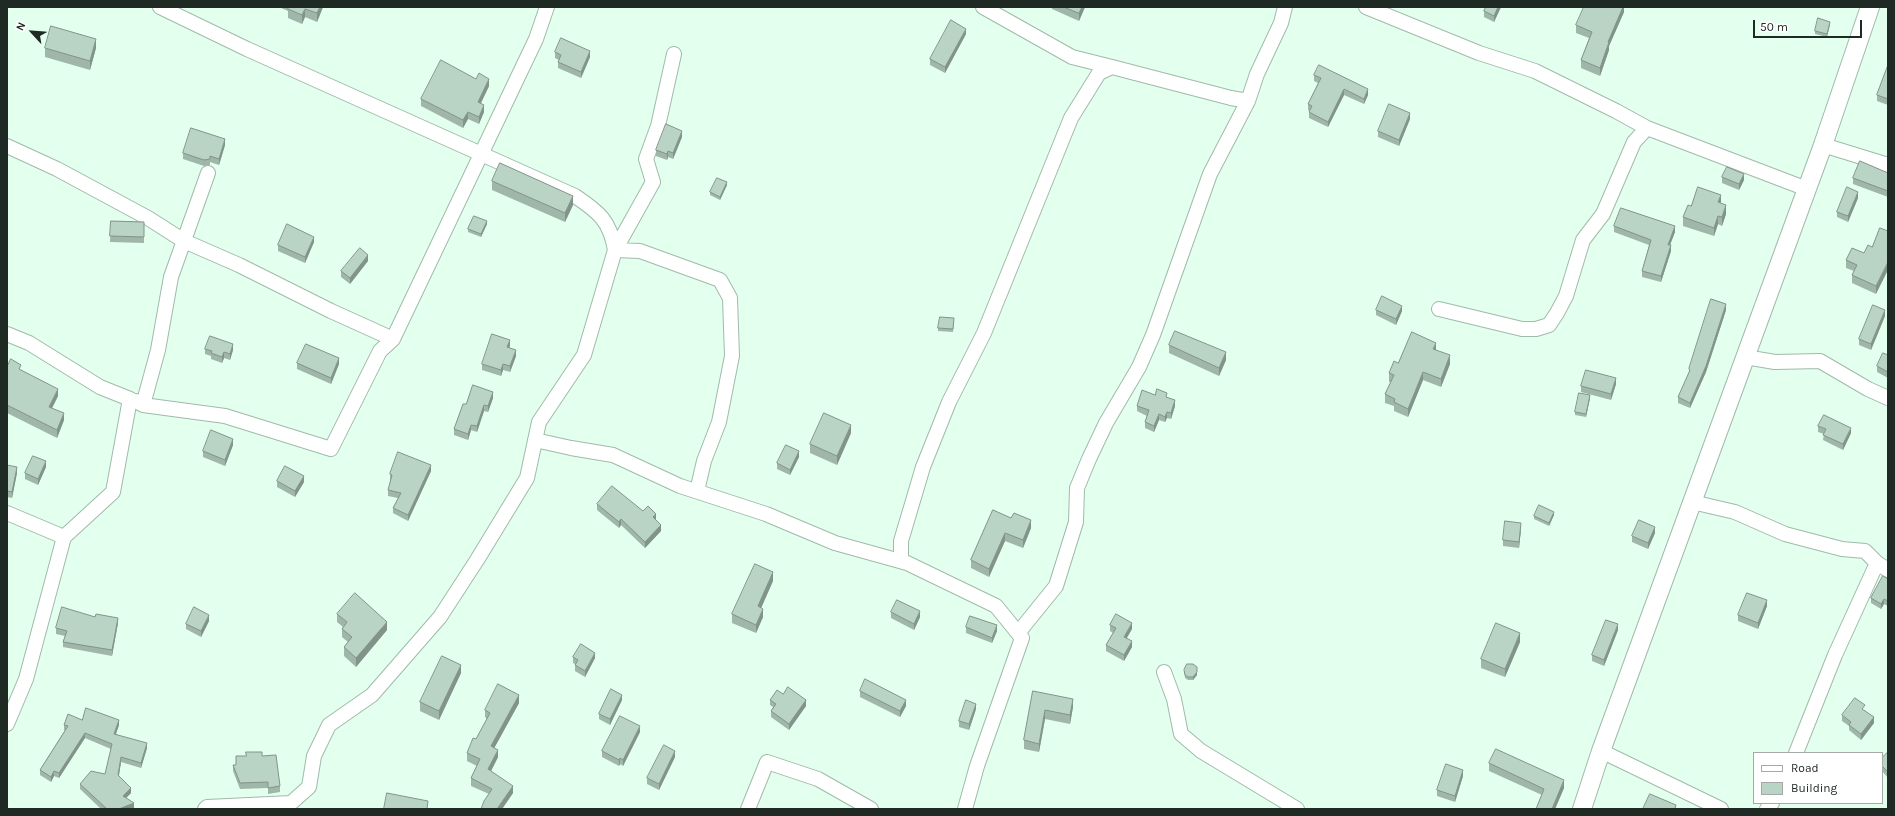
<!DOCTYPE html>
<style>
body{margin:0}
#map{position:relative;width:1895px;height:816px;overflow:hidden;background:#e3ffee;font-family:Karla,sans-serif}
canvas{display:block}
.frame{position:absolute;inset:0;border:8px solid #202a24;pointer-events:none}
.legend{position:absolute;left:1753px;top:752px;width:130px;height:52px;box-sizing:border-box;background:#fff;border:1px solid #a6aaa7;margin:0;padding:5px 7px;list-style:none;font-size:12px;color:#202a24}
.legend li{display:flex;align-items:center;gap:8px;height:20px}
.legend b{width:20px;border:1px solid #a6aaa7}
.north{position:absolute;left:12px;top:12px;width:40px;height:40px;-webkit-text-stroke:3px #fff;paint-order:stroke;rotate:296deg;font-size:11px;font-weight:700;line-height:16px;text-align:center;color:#202a24}
.north::after{content:'';display:block;margin:auto;width:14px;height:18px;background:#202a24;clip-path:polygon(50% 0,100% 100%,50% 72%,0 100%)}
.scale{position:absolute;left:1753px;top:20px;width:109px;height:18px;box-sizing:border-box;border:2px solid #202a24;border-top:0;padding-left:5px;font-size:12px;line-height:14px;white-space:nowrap;color:#202a24;-webkit-text-stroke:3px #fff;paint-order:stroke}
</style>
<div id="map">
<canvas width="1895" height="816"></canvas>
<div class="frame"></div>
<ul class="legend">
<li><b style="height:5px;background:#fff"></b>Road</li>
<li><b style="height:11px;background:#b9d4c4"></b>Building</li>
</ul>
<div class="north">N</div>
<div class="scale">50 m</div>
</div>
<script>
const context = document.querySelector('canvas').getContext('2d');
context.lineJoin = 'round';
function stroke(path, color, width, dash) { context.strokeStyle = color; context.lineWidth = width; context.lineCap = dash ? 'butt' : 'round'; context.setLineDash(dash || []); context.stroke(path); }
function fill(path, color) { context.fillStyle = color; context.fill(path, 'evenodd'); }
const minor = new Path2D(`
 M160,7L247,49L575,196C599,212 610,221 615,250L640,251L720,280L730,298L732,356L719,422L704,461L697,491
 M983,7L1072,57L1112,67
 M1366,7L1479,53L1535,71L1616,111L1647,128
 M1823,145L1888,165
 M7,146L57,169L148,218L184,241L239,265L331,311L393,339
 M1439,309L1522,329H1536L1549,325L1557,313L1566,296L1583,240L1603,214L1634,142L1647,128L1807,189
 M7,334L29,343L100,387L130,399L113,492L64,537
 M1745,357L1775,362L1820,361L1868,389L1888,398
 M136,401L143,405L158,350L171,277L208,173
 M143,405L225,416L331,449L380,351L393,339L536,39L547,7
 M535,440L571,448L613,455L680,486L766,514L835,543L907,563L996,606L1022,638L977,766L965,809
 M1692,502L1735,512L1785,534L1842,549L1865,551L1877,563L1835,655L1796,753
 M7,513L64,537L26,679L7,724
 M901,561V541L923,467L949,402L984,333L1071,118L1099,73L1112,67L1231,98L1248,101
 M1877,563L1888,570
 M1018,633L1056,586L1076,522L1077,488L1089,459L1106,423L1139,367L1153,335L1210,174L1248,101L1257,74L1281,23L1285,7
 M1164,672L1174,699L1181,734L1201,751L1297,809
 M1601,751L1721,809
 M205,809L207,807L291,803L309,787L314,756L329,725L372,695L440,617L477,560L527,478L539,422L584,355L615,250L653,182L646,159L658,126L674,54
 M748,809L767,762L818,779L871,809
 M1767,809L1772,803`);
const tertiary = new Path2D(`
 M1582,809L1601,751L1823,145L1870,7`);
stroke(minor, '#a0baab', 16);
stroke(tertiary, '#a0baab', 20);
stroke(minor, '#fff', 14);
stroke(tertiary, '#fff', 18);
fill(new Path2D(`
 M281,7H323L317,22L305,17L302,24L288,18V11L281,8Z
 M1052,7H1085L1079,21L1052,9Z
 M1486,7H1501L1494,22L1484,17V11Z
 M1624,7V12L1609,46V50L1600,76L1581,68V60L1589,38L1576,33V25Z
 M1830,24L1827,37L1815,34V31Z
 M966,34L945,73L930,65V59Z
 M45,48H96L90,70L45,57Z
 M555,52L590,57L581,78L558,68V62L559,60L555,58Z
 M1888,65V105L1877,101V95Z
 M1314,75L1368,95L1364,104L1344,95L1328,127L1309,118V112L1310,111L1308,110V104L1318,83L1314,81Z
 M489,86L481,103L484,112L479,124L468,119L463,128L421,106V99Z
 M1410,119L1399,146L1378,137V131Z
 M682,137L673,159L668,157L667,160L656,156V150Z
 M225,145L219,165L210,162V165L204,166L183,159V153Z
 M1888,173V197L1853,184V178Z
 M1722,177L1744,180L1739,190L1722,183Z
 M492,181L573,205L565,222L492,190Z
 M727,185L720,200L710,195V192Z
 M1858,198L1848,222L1837,217V212Z
 M1721,203L1726,214L1722,226L1718,224L1714,236L1683,226V217L1691,206Z
 M111,221L144,222V243L110,242Z
 M487,224L481,237L468,232V229Z
 M1614,226L1675,232L1670,245L1671,251L1661,282L1642,277V271L1649,245L1614,232Z
 M1880,228L1876,294L1852,283V275L1854,271L1846,268V260L1864,253L1872,247Z
 M314,242L305,263L278,251V245Z
 M368,261L350,284L341,277V271Z
 M1376,310L1402,311L1396,325L1376,315Z
 M1726,310L1706,372L1690,408L1678,403V397L1689,373V369Z
 M1885,316L1871,350L1859,345V339Z
 M954,321L953,332L938,331V328Z
 M1169,345L1226,360L1219,376L1169,353Z
 M510,346L509,347L516,356L510,372L503,370L501,376L482,370V364Z
 M205,349L233,350L230,360L224,358L222,363L211,359V356L205,354Z
 M1436,350L1450,364L1441,387L1423,380L1408,417L1394,411V406L1385,403V394L1391,382H1389V373L1398,363Z
 M1888,355V378L1877,372V366Z
 M297,363L339,364L331,384L297,369Z
 M7,367L21,370L58,396L52,408L64,420L57,438L7,413Z
 M1616,384L1611,400L1581,392V386Z
 M1155,395L1167,397L1175,406L1171,419L1167,418L1165,422L1159,420L1154,432L1145,428V422L1147,416L1137,411V406Z
 M493,398L488,412L484,411L477,432L471,430L468,440L454,435V429L466,404Z
 M1590,398L1586,417L1575,415V412Z
 M1818,426L1851,433L1843,450L1823,440L1824,434L1818,432Z
 M851,433L837,465L810,453V444Z
 M233,445L225,466L203,457V451Z
 M799,457L790,475L777,469V463Z
 M7,465L17,473L12,498L7,497Z
 M46,467L38,485L25,479V473Z
 M431,471L408,521L393,513V508L398,498L388,496V490L391,481L390,480V474Z
 M277,481L304,482L295,497L277,487Z
 M597,504L643,511L656,520L661,531L645,548L621,525L619,528L597,510Z
 M993,510L1031,528L1023,548L1005,541L989,577L971,568V560Z
 M1554,515L1549,526L1534,519V516Z
 M1521,529L1519,548L1503,546V540Z
 M1655,533L1648,549L1632,542V536Z
 M1888,579V606L1884,604L1881,609L1871,603V598Z
 M773,581L761,608L763,617L756,633L732,623V614Z
 M1767,606L1758,629L1738,621V615Z
 M891,612L920,617L914,630L891,618Z
 M337,614L387,630L356,667L344,656V647L348,642L342,637V629L343,627L337,622Z
 M95,617L118,623L112,656L63,647V642L65,636L56,634V628Z
 M209,621L201,637L186,629V624Z
 M1110,625L1132,629L1127,638L1132,647L1124,661L1106,651V645L1113,633L1110,631Z
 M966,627L997,631L992,643L966,633Z
 M1618,630L1604,666L1592,661V655Z
 M1520,642L1505,677L1481,668V659Z
 M573,657L595,658L585,677L575,671V664L573,663Z
 M1184,670L1197,675L1193,680H1188L1185,678Z
 M461,673L439,720L420,711V702Z
 M860,691L906,706L900,717L860,697Z
 M1033,691L1073,707L1070,724L1045,719L1039,752L1024,749V740Z
 M783,694L806,706L789,730L771,717V711L773,707L770,705V700Z
 M622,700L610,725L599,719V714Z
 M519,703L494,748L498,757L491,771L513,793L502,809H481L489,794L471,786V778L477,766L467,761V753L476,739L487,719L485,717V710Z
 M976,709L969,730L959,727V721Z
 M1865,710L1874,723L1861,740L1849,730V726L1842,721V715Z
 M82,720L119,725L116,734L147,748L141,768L121,762L119,776L131,793L126,798L134,808L132,809H101L80,789V784L105,774L111,749L85,738L59,778L54,776L51,782L40,775V770L65,730H64V725Z
 M640,732L623,766L620,764L619,766L602,757V751Z
 M1888,752V778L1882,771V758Z
 M262,756L280,786V792L268,794V788L240,789L233,771V765H236Z
 M675,757L659,790L647,784V778Z
 M1489,763L1564,788L1555,809H1536L1542,795L1489,771Z
 M1463,776L1455,802L1437,796V790Z`), '#9fb6a9');
fill(new Path2D(`
 M320,7H323L317,22V13Z
 M1082,7H1085L1079,21V13Z
 M1498,7H1501L1494,22V16Z
 M1623,7H1624V12L1609,46V50L1600,76V68L1608,42Z
 M305,9V17L302,24V15Z
 M1830,22V24L1827,37V34Z
 M966,29V34L945,73V67Z
 M96,39V48L90,70V61Z
 M590,51V57L581,78V72Z
 M489,79V86L478,109V102Z
 M1344,89V95L1328,127V122Z
 M1368,89V95L1364,104V99Z
 M484,105V112L479,124V117Z
 M468,112V119L463,128V120Z
 M1410,113V119L1399,146V140Z
 M682,131V137L673,159V153Z
 M225,139V145L219,165V159Z
 M668,151V157L667,160V154Z
 M1744,174V180L1739,190V184Z
 M727,182V185L720,200V197Z
 M1858,192V198L1848,222V216Z
 M1721,195V203L1718,202Z
 M573,196V205L565,222V213Z
 M1726,205V214L1722,226V217Z
 M1718,216V224L1714,236V228Z
 M487,221V224L481,237V234Z
 M1675,226V232L1668,250V245Z
 M314,237V242L305,263V257Z
 M1671,245V251L1661,282V276Z
 M368,255V261L350,284V278Z
 M1888,262V270L1876,294V286Z
 M1726,304V310L1706,372L1690,408V403Z
 M1402,306V311L1396,325V319Z
 M1885,310V316L1871,350V344Z
 M510,340V346L507,353V347Z
 M1436,343V351L1433,349Z
 M233,344V350L230,360V354Z
 M516,350V356L510,372V366Z
 M224,352V358L222,363V357Z
 M1226,352V360L1219,376V368Z
 M1450,355V364L1441,387V379Z
 M339,358V364L331,384V378Z
 M503,364V370L501,376V370Z
 M1423,372V380L1408,417V409Z
 M1616,378V384L1611,400V394Z
 M58,389V396L49,414V407Z
 M493,392V398L488,412V406Z
 M1590,395V398L1586,417V414Z
 M1175,400V406L1171,419V413Z
 M484,405V411L477,432V426Z
 M1167,412V418L1165,422V417Z
 M64,413V420L57,438V430Z
 M1159,414V420L1154,432V426Z
 M471,425V430L468,440V434Z
 M851,425V433L837,465V456Z
 M1851,428V433L1843,450V444Z
 M233,439V445L225,466V460Z
 M799,451V457L790,475V470Z
 M46,461V467L38,485V479Z
 M431,465V471L408,521V515Z
 M17,467V473L12,498V492Z
 M304,476V482L295,497V491Z
 M1554,512V515L1549,526V523Z
 M656,514V520L653,517Z
 M621,519V525L619,528V522Z
 M1031,520V528L1023,548V540Z
 M1521,523V529L1519,548V542Z
 M661,525V531L645,548V542Z
 M1655,527V533L1648,549V543Z
 M1005,533V541L989,577V569Z
 M773,572V581L758,615V606Z
 M1884,599V604L1881,609V604Z
 M1767,600V606L1758,629V623Z
 M763,609V617L756,633V625Z
 M920,611V617L914,630V624Z
 M209,615V621L201,637V631Z
 M118,618V623L112,656V650Z
 M387,622V630L356,667V658Z
 M1132,623V629L1124,642V637Z
 M1618,624V630L1604,666V660Z
 M997,625V631L992,643V638Z
 M1520,633V642L1505,677V669Z
 M1132,641V647L1124,661V655Z
 M595,653V658L585,677V671Z
 M461,665V673L439,720V711Z
 M1197,672V675L1193,680V677Z
 M519,695V703L491,754V746Z
 M622,695V700L610,725V719Z
 M1073,699V707L1070,724V715Z
 M806,700V706L789,730V724Z
 M906,700V706L900,717V711Z
 M976,704V709L969,730V724Z
 M1045,710V719L1039,752V744Z
 M1874,717V723L1861,740V734Z
 M119,720V725L114,739V734Z
 M640,726V732L623,766V760Z
 M85,733V738L59,778V773Z
 M147,743V748L141,768V763Z
 M498,750V757L488,777V769Z
 M675,751V757L659,790V784Z
 M121,757V762L118,780V775Z
 M620,758V764L619,766V760Z
 M1463,770V776L1455,802V796Z
 M54,771V776L51,782V777Z
 M1564,780V788L1555,809H1552Z
 M513,786V793L502,809H497Z
 M131,788V793L123,801V796Z
 M134,803V808L132,809H119Z`), '#829489');
const building = new Path2D(`
 M289,7H320L317,13L305,9L302,15L288,9Z
 M1064,7H1082L1079,13Z
 M1486,7H1498L1494,16L1484,11Z
 M1584,7H1623L1608,42H1609L1600,68L1581,60L1592,32L1576,25Z
 M1818,18L1830,22L1827,34L1815,31Z
 M951,20L966,29L945,67L930,59Z
 M51,26L96,39L90,61L45,48Z
 M561,38L590,51L581,72L558,62L561,55L555,52Z
 M441,60L476,79L479,73L489,79L478,102L484,105L479,117L468,112L463,120L421,99Z
 M1319,65L1368,89L1364,99L1344,89L1328,122L1309,112L1312,106L1308,104L1321,78L1314,75Z
 M1888,65V99L1877,95Z
 M1389,104L1410,113L1399,140L1378,131Z
 M666,124L682,131L673,153L668,151L667,154L656,150Z
 M191,128L225,139L219,159L210,156V159L204,160L183,153Z
 M1860,161L1888,173V191L1853,178Z
 M500,163L573,196L565,213L492,181Z
 M1727,167L1744,174L1739,184L1722,177Z
 M717,178L727,182L720,197L710,192Z
 M1698,187L1721,195L1718,202L1726,205L1722,217L1718,216L1714,228L1683,217L1688,205L1691,206Z
 M1847,187L1858,192L1848,216L1837,212Z
 M1621,208L1675,226L1668,245H1671L1661,276L1642,271L1651,240L1614,226Z
 M474,216L487,221L481,234L468,229Z
 M111,221L144,222V237L110,236Z
 M287,224L314,237L305,257L278,245Z
 M1880,228L1888,231V262L1876,286L1852,275L1857,265L1846,260L1852,248L1864,253L1868,245L1872,247Z
 M360,248L368,255L350,278L341,271Z
 M1382,296L1402,306L1396,319L1376,310Z
 M1711,299L1726,304L1706,366L1690,403L1678,397L1690,370L1689,369Z
 M1873,305L1885,310L1871,344L1859,339Z
 M940,317L954,318L953,329L938,328Z
 M1175,331L1226,352L1219,368L1169,345Z
 M1412,332L1436,343L1433,349L1450,355L1441,379L1423,372L1408,409L1394,402L1395,399L1385,394L1394,375L1389,373L1394,361L1398,363Z
 M492,334L510,340L507,347L516,350L510,366L503,364L501,370L482,364Z
 M210,336L233,344L230,354L224,352L222,357L211,353L212,351L205,349Z
 M306,344L339,358L331,378L297,363Z
 M1883,353L1888,355V372L1877,366Z
 M11,359L21,365L19,369L58,389L49,407L64,413L57,430L7,405V367Z
 M1586,370L1616,378L1611,394L1581,386Z
 M473,385L493,392L488,406L484,405L477,426L471,425L468,434L454,429L463,404H466Z
 M1157,389L1167,393L1166,397L1175,400L1171,413L1167,412L1165,417L1159,414L1154,426L1145,422L1149,410L1137,406L1142,390L1155,395Z
 M1579,393L1590,395L1586,414L1575,412Z
 M824,413L851,425L837,456L810,444Z
 M1824,415L1851,428L1843,444L1823,435L1826,429L1818,426Z
 M211,430L233,439L225,460L203,451Z
 M786,445L799,451L790,470L777,463Z
 M398,452L431,465L408,515L393,508L401,493L388,490L392,475L390,474Z
 M33,456L46,461L38,479L25,473Z
 M7,465L17,467L12,492L7,491Z
 M285,466L304,476L295,491L277,481Z
 M612,486L643,511L648,506L656,514L653,517L661,525L645,542L621,519L619,522L597,504Z
 M1539,505L1554,512L1549,523L1534,516Z
 M993,510L1011,518L1014,513L1031,520L1023,540L1005,533L989,569L971,560Z
 M1639,520L1655,527L1648,543L1632,536Z
 M1505,521L1521,523L1519,542L1503,540Z
 M755,564L773,572L758,606L763,609L756,625L732,614Z
 M1883,576L1888,579V601L1884,599L1881,604L1871,598Z
 M355,593L387,622L356,658L344,647L352,637L342,629L347,622L337,614Z
 M1747,593L1767,600L1758,623L1738,615Z
 M897,600L920,611L914,624L891,612Z
 M62,607L95,617L96,614L118,618L112,650L63,642L67,631L56,628Z
 M194,607L209,615L201,631L186,624Z
 M1116,614L1132,623L1124,637L1132,641L1124,655L1106,645L1116,628L1110,625Z
 M970,616L997,625L992,638L966,627Z
 M1606,620L1618,624L1604,660L1592,655Z
 M1496,623L1520,633L1505,669L1481,659Z
 M581,644L595,653L585,671L575,665L578,660L573,657Z
 M442,656L461,665L439,711L420,702Z
 M1187,664H1193L1197,667V672L1193,677H1188L1185,675L1184,670Z
 M865,679L906,700L900,711L860,691Z
 M498,684L519,695L491,746L498,750L488,769L513,786L497,809H481L484,801L492,789L471,778L480,759L467,753L473,738L476,739L490,713L485,710Z
 M788,687L806,700L789,724L771,711L776,704L770,700L777,690L783,694Z
 M611,689L622,695L610,719L599,714Z
 M1033,691L1073,699L1070,715L1045,710L1039,744L1024,740Z
 M1855,698L1865,705L1862,709L1874,717L1861,734L1849,725L1851,722L1842,715Z
 M966,700L976,704L969,724L959,721Z
 M86,708L119,720L114,734L147,743L141,763L121,757L118,775L131,788L123,796L134,803L119,809H107L80,784L91,771L105,774L112,744L85,733L59,773L54,771L51,777L40,770L68,726L64,725L68,714L82,720Z
 M620,716L640,726L623,760L620,758L619,760L602,751Z
 M664,745L675,751L659,784L647,778Z
 M1496,749L1564,780L1552,809H1536L1544,789L1489,763Z
 M246,752H262V756L276,755L280,786L268,788V782L240,783L233,765H236V756H246Z
 M1888,752V772L1882,766V758Z
 M1446,764L1463,770L1455,796L1437,790Z
 M387,793L428,801L427,809H384Z
 M1650,794L1676,805L1675,809H1643Z`);
fill(building, '#b9d4c4');
stroke(building, '#829489', 1);
</script>
